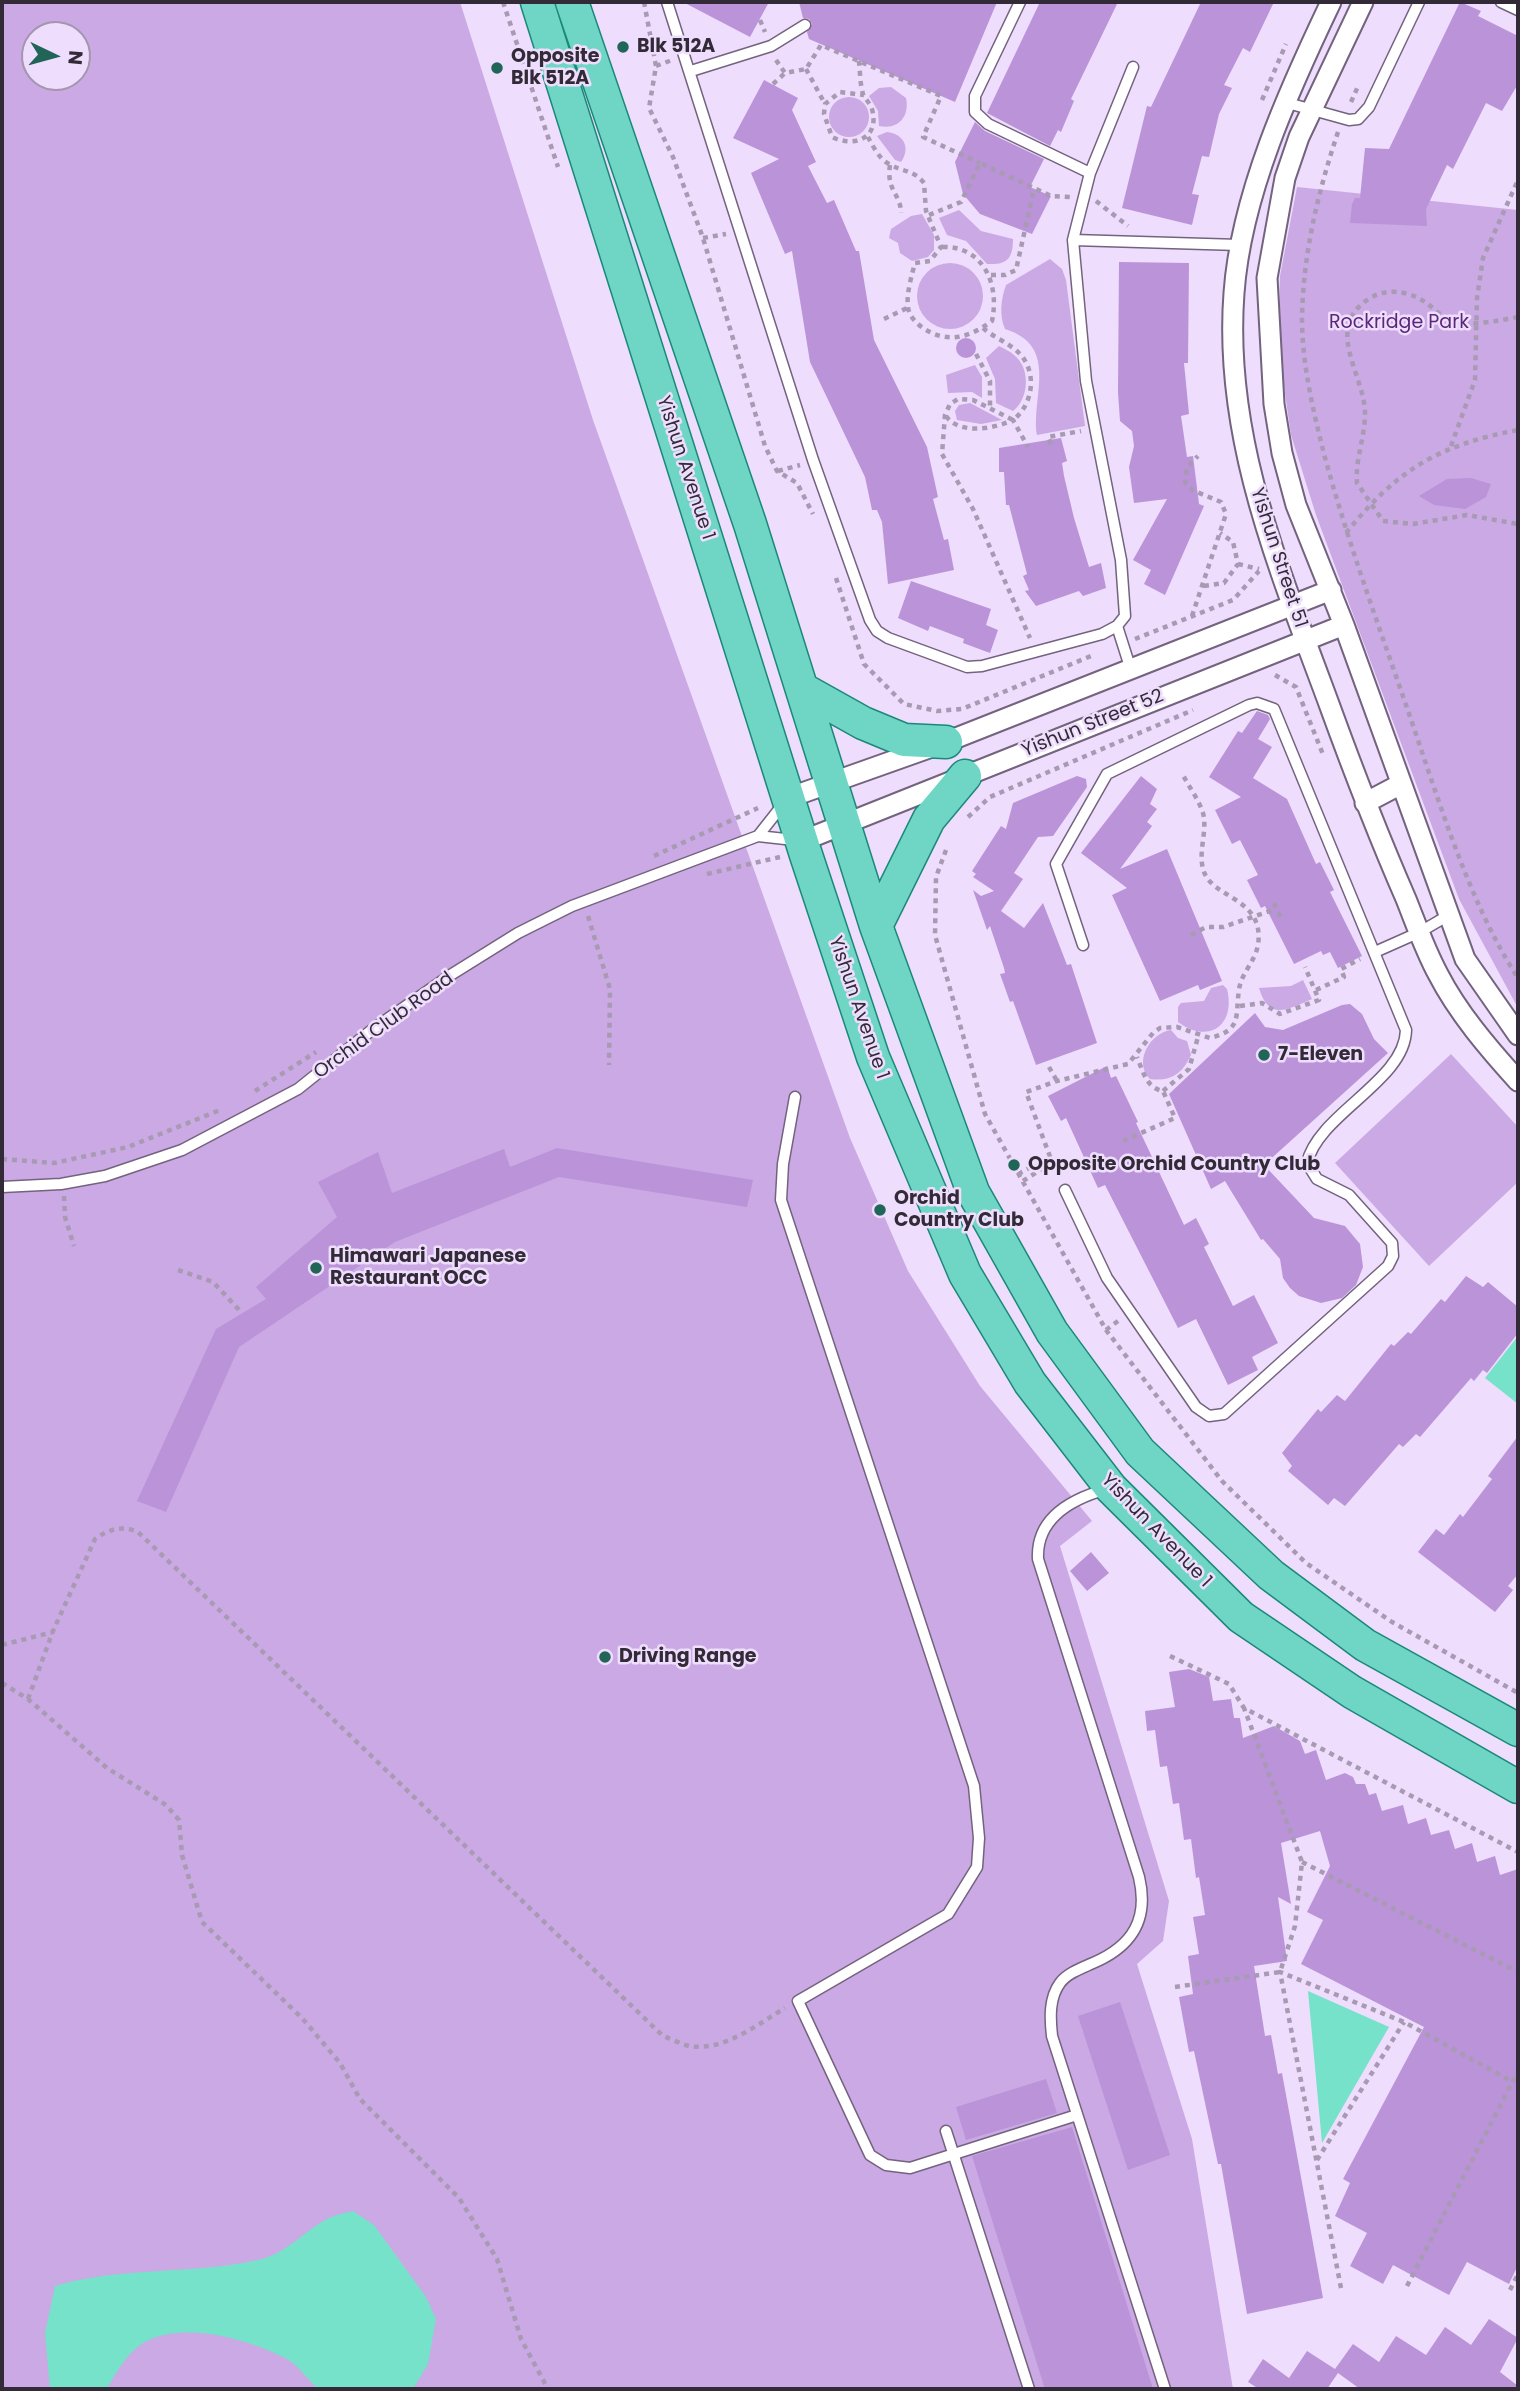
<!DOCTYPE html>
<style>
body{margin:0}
#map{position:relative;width:1520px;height:2391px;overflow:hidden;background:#eeddfc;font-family:Poppins,sans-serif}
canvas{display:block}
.frame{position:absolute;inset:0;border:4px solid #322b37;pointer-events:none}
.north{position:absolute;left:21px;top:21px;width:70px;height:70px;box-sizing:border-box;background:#eeddfc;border:2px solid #a396ad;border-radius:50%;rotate:95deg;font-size:19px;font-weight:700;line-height:28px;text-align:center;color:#322b37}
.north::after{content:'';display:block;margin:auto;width:24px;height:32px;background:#206557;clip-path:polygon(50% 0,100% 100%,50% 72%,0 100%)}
</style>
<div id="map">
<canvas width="1520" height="2391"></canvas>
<div class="frame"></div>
<div class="north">N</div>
</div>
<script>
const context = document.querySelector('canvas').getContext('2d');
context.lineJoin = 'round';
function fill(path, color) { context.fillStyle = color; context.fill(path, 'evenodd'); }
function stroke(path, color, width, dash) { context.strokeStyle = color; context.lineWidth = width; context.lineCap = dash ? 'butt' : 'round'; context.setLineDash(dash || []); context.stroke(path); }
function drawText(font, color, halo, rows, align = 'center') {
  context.font = font + ' Poppins,sans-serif'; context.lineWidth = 5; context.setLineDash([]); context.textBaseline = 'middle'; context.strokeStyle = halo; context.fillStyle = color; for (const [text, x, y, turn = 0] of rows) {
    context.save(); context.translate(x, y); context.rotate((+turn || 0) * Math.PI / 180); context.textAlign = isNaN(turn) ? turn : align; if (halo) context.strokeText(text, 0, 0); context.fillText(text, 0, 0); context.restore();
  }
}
fill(new Path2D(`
 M2,2H460L593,420L850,1138L908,1271L980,1386L1092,1521L1060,1546L1169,1901L1163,1941L1137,1964L1192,2139L1233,2389H2ZM35,35H77V77H35Z
 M891,87L906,98C910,117 898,130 879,126L878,111L869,96L879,88Z
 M829 117a20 20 0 1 1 40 0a20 20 0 1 1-40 0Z
 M887,132C904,134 911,148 901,162L895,160L877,136Z
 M1297,187L1518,210V1008L1459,899L1316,515L1291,435L1278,345L1280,276Z
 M959,210L981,231L1013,239C1013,259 1007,265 987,264L966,241L947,235L939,218Z
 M922,214L934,235V250L928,257L912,261L900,253L898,243L889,238L891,229L911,216Z
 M1050,259L1062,269L1066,280L1085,426L1037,435C1031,397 1060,346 1005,329C999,315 1001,299 1006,285Z
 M917 296a33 33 0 1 1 66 0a33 33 0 1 1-66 0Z
 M999,346C1004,349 1010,351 1014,355C1031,368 1029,399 1013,411L996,403L995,379L986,358Z
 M975,365L982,377V398L972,392L948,393L946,375Z
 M970,403L1002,420L981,424L957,420L955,411L959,405Z
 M1303,980L1312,999C1288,1009 1269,1022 1259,988L1291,986Z
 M1223,985L1227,989C1236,1025 1209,1045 1178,1022V1007L1181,1003L1204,1001L1211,988Z
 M1171,1030L1178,1038L1187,1041L1191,1055C1183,1073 1171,1082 1150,1079C1133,1062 1150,1033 1171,1030Z
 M1451,1054L1518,1127V1182L1429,1266L1335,1163Z`), '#cba9e4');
fill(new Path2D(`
 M1518,1336V1404L1485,1378Z
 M1308,1991L1389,2027L1322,2143Z
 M353,2211L374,2225L426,2297L436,2319L428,2364L413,2389H318C308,2380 298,2365 287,2359C250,2340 189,2322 149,2340C129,2349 117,2371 107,2389H50L45,2333L55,2286C123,2266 191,2275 258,2260C286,2254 303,2232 327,2219C335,2215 345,2213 353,2211Z`), '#75e2c9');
fill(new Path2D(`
 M683,2H769L750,37Z
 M799,2H997L955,102L809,39L807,32L812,24L809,19L803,18Z
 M1040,2H1118L1071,99L1074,101L1061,132L1058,130L1050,146L987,113Z
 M1201,2H1274L1250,52L1243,48L1224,85L1232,88L1219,114L1209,157L1202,156L1192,194L1199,195L1192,225L1122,208L1147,106L1151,107Z
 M1460,2L1481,11L1478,16L1518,36V84L1502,111L1486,103L1453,169L1447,165L1426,209L1427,226L1350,223L1352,204L1355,198H1360L1365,148L1389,149Z
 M764,80L798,98L792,110L816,162L808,166L827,203L834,200L856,251H859L874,340L927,447L938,497L933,499L944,540L948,539L954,570L888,584L882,522L877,510H872L865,477L810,362L792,251L785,254L751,173L779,159L733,138Z
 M975,122L985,131L1044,159L1030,187L1051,196L1032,234L980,214L963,194L955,162Z
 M1119,262L1189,263L1188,363H1184L1189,414L1181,416L1187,457L1193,456L1199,504L1204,506L1165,595L1144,584L1151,570L1133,560L1167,499L1134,503L1129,467L1134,446L1132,431L1120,421L1118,392Z
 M956 348a10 10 0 1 1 20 0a10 10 0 1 1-20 0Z
 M1061,438L1067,461L1062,463L1064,476L1074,518L1089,567L1101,563L1106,588L1083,596L1079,591L1036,606L1025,591L1029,590L1023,576L1027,574L1009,505H1006L1004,472H999V448Z
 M1471,478L1491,484L1486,497L1465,509L1434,505L1419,496L1447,479Z
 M911,581L991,609L986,625L998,630L990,653L963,643L964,639L930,626L928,631L898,618Z
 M1257,711L1268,715L1270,719L1258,739L1272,747L1253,778L1287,799L1316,864L1320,862L1334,890L1330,892L1362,956L1338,968L1330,952L1323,955L1321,951L1294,964L1265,906L1261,908L1247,880L1258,875L1240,840L1232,844L1215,810L1241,797L1209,777L1238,731L1242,733Z
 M1077,776L1086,779L1087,787L1053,836L1038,837L1014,873L1023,879L1001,911L1024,928L1043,903L1067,965L1071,964L1097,1043L1036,1065L1013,1001L1010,1002L1000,974L1005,973L1004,968L990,926L987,930L973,890L981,896L994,891L973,877L976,874L972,871L1001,826L1006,829L1013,803Z
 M1141,776L1157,789L1150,804L1157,809L1147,822L1152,826L1120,869L1167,849L1222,981L1200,990L1198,985L1160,1001L1112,895L1127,888L1081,853Z
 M1350,1004L1362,1014L1374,1039L1388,1053L1264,1165L1314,1218L1345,1226L1360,1244L1363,1267L1356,1285L1342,1298L1321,1303L1299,1296L1290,1288L1283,1278L1280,1259L1263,1239L1261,1240L1225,1181L1211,1189L1169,1094L1255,1013L1265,1027L1283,1030L1342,1005Z
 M1107,1066L1111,1078L1116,1076L1138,1122L1136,1123L1184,1225L1196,1218L1209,1244L1204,1247L1233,1306L1254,1295L1278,1343L1252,1357L1258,1370L1228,1385L1196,1319L1178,1328L1105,1185L1098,1188L1066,1118L1061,1121L1048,1096Z
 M557,1148L753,1180L747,1207L559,1177L395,1242L239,1347L166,1512L137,1501L216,1329L266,1299L256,1287L337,1217L318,1182L378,1152L392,1193L504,1149L510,1167Z
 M1466,1276L1483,1287L1488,1282L1518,1307V1333L1487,1373L1483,1370L1474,1381L1471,1378L1420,1437L1416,1434L1403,1447L1399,1444L1345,1506L1334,1498L1328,1505L1288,1471L1292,1466L1282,1453L1318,1409L1321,1412L1337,1395L1345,1401L1391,1344L1394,1346L1408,1332L1411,1334L1441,1299L1445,1302Z
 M1518,1436V1574L1508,1586L1513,1590L1495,1612L1418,1552L1436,1529L1444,1535L1460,1514L1463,1517L1492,1479L1488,1476Z
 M1091,1552L1109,1573L1087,1591L1070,1571Z
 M1189,1669L1209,1677L1213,1701L1231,1699L1234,1718H1240L1243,1738L1274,1726L1300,1741L1305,1754L1316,1750L1326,1780L1345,1773L1353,1777L1356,1784H1365L1369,1795L1376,1793L1382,1811L1403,1805L1408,1824L1426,1818L1431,1835L1449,1830L1455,1849L1472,1843L1477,1862L1495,1856L1500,1875L1518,1869V2265L1509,2284L1467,2262L1449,2295L1393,2265L1383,2284L1350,2266L1367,2233L1335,2216L1350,2183L1343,2179L1424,2027L1301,1964L1323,1920L1307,1912L1330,1866L1320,1831L1281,1843L1291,1904L1278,1897L1287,1961L1254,1966L1265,2036L1271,2035L1278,2074L1282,2073L1323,2298L1247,2314L1221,2164H1218L1194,2051L1189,2052L1179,1997L1193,1994L1188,1956L1199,1954L1193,1917L1205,1915L1199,1877L1196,1878L1191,1839L1184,1840L1179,1803L1173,1804L1167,1766L1160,1767L1155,1730L1147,1731L1145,1711L1175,1707L1169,1672Z
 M1120,2002L1170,2155L1128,2170L1078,2016Z
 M1046,2079L1057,2113L966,2140L956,2107Z
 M1072,2127L1153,2389H1045L972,2156Z
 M1489,2319L1518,2338L1500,2372L1518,2386V2389H1360L1338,2373L1327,2389H1259L1248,2382L1263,2359L1289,2378L1307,2351L1335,2369L1353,2344L1379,2362L1396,2336L1426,2355L1445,2327L1471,2345Z`), '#bb93d8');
const service = new Path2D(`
 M667,2L813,460L870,620L877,631L888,638L967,667L982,666L1102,634L1117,626L1125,616L1121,560L1086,381L1073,240L1090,173L1133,67
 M1020,2L975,96V112L988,124L1090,173
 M1501,2L1518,10
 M691,71L771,46L805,25
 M1284,102L1349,120L1358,119L1369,107L1419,2
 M1073,240L1239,245
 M1117,626L1131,670
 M758,836L784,803
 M1375,952L1420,932L1449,915
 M795,1097L783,1164L781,1200L974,1786L979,1838L977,1867L948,1914L798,2001L870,2155L886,2165L910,2168L1077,2115
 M2,1187L61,1184L105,1176L182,1150L298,1089L373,1029L449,976L518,933L572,906L758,836L794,840
 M1065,1190L1107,1278L1196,1407L1209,1416L1224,1414L1388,1266L1393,1256L1392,1243L1349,1195L1317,1179L1307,1163C1318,1114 1405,1081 1406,1030L1274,709L1257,703L1249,705L1107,774L1056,864L1083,945
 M1107,1489C1071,1499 1036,1518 1038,1559L1139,1877C1149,1919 1133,1946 1093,1963C1082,1968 1067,1973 1060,1983C1049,1998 1050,2018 1052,2036L1165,2389
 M946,2131L1029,2389`);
const minor = new Path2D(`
 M1331,2C1289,90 1241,195 1234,293C1223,438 1280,571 1329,704C1353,770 1378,835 1406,899C1416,924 1425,950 1438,974C1458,1013 1489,1049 1518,1081
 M1363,2L1299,137L1285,178L1267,278L1274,404L1282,453L1296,505L1344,625L1465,959L1518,1035
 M788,798L946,742L1331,590
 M1365,803L1401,784
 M802,841L1344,625`);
const primary = new Path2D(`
 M537,2L806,855L873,1057L965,1274L1030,1383L1111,1488L1241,1617L1352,1692L1518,1787
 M572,2L750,524L876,926L973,1192L1052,1332L1140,1452L1271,1575L1365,1645L1518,1730
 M804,690L863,723L904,740L946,742
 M876,926L929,819L965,776`);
stroke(service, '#73637e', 13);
stroke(minor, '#73637e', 23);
stroke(primary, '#1b887a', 35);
stroke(new Path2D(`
 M503,2L558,167
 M644,2L656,66L649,108L673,157L703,238L765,446L777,471L797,483L813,514
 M760,20L765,32
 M776,60L785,73L806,69L821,45L941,96L923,137L980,163
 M859,61C860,71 860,84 863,94C865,99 870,103 872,109C880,138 855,148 832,137L824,114L825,104L840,92L864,95
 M656,66L672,60
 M806,69L825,104
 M773,84L785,73
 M1262,100L1286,44
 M1351,102L1359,84
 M1338,132C1318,192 1303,254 1302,318C1302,364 1313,410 1324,454C1347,539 1377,621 1406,705C1436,791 1468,902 1518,978
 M868,137C873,146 879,159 889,164C903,172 914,170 924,183L926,211L941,247L930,261L915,263C912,274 906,295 908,306C908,315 916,323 923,328C947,344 969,338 992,321C1000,284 983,245 941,247
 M890,165C886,191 901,194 901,213
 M1096,201L1128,226
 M929,215L961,202L980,163L1051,196L1070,197
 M703,238L726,234
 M991,275H1005L1016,270L1034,189
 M1518,317C1495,321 1461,330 1440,314C1429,305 1422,298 1408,294C1394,290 1380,291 1367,300C1324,330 1365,375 1365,414C1365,437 1355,460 1357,483L1383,521L1413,524L1467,515L1518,524
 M884,319L907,308
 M983,328C993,337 1009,343 1019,353C1038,372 1033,405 1013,420L973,400L958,399L950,404L945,415L942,454L973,509L1030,638
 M976,354L990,381V409
 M946,416C959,435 994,429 1013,420L1028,447
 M1051,444L1048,437L1081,431
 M1451,446L1475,380L1477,298L1483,258L1518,180
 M778,471L800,465
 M1346,533C1397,470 1438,445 1518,430
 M1238,564L1259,569
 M836,578L864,664L904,704L937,711L962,709L1091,656
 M1204,586L1224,583L1238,564L1233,542L1220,533
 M1192,616L1226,514L1221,502L1192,490L1185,482L1187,467L1198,456
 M1135,639L1233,600L1259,571
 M1275,675L1296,687L1324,757
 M968,817L990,797L1193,710
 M946,850L936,877L935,935L985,1114L1106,1330L1222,1481L1306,1563L1392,1622L1518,1693
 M654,856L758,808
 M707,874L780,857
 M1274,903L1281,918
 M588,916L610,989L609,1065
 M1191,935L1206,927H1223L1276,909
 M1316,990L1344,977L1341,969L1360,959
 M1240,1006L1262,1003L1280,1014L1319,1000L1305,967
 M1049,1067L1057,1081
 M255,1091L316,1052
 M1163,1091L1189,1069L1198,1037
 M1123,1141L1175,1118L1163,1091C1146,1088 1143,1071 1137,1057
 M2,1159L54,1163L128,1147L220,1110
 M1018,1174L1033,1166
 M1023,1181L1052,1162L1026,1092L1057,1081L1128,1064L1153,1033L1160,1028L1177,1027L1210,1038C1243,1030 1235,1015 1239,990C1241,973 1255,962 1258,945C1265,898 1214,899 1204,872C1197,853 1208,831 1203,813C1199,800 1189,787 1183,775
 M64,1196L65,1217L74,1246
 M178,1270L213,1282L242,1313
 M1106,1330L1118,1321
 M2,1645L53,1632
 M1170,1656L1229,1684L1244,1708L1518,1852
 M2,1683L28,1699L107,1768L166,1805L179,1820L182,1855L202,1922L302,2018L340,2063L360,2099L459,2198L497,2259L521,2339L548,2389
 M28,1699L53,1631L95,1539C109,1529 122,1525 138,1532L663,2036C671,2039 681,2044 689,2046C723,2052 758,2024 785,2008
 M1302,1862L1518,1972
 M1175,1987L1280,1972L1295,1926L1302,1862L1244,1708
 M1317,2160L1404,2022
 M1407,2286L1518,2071
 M1341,2288L1280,1972L1404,2022L1513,2082
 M1510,2290L1518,2274`), '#a79ab2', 4.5, [5, 5]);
stroke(service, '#fff', 10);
stroke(minor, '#fff', 19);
stroke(primary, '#6fd6c5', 32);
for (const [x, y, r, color] of [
 [623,47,7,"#206557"],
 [497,68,7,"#206557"],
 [1264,1055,7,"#206557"],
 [1014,1165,7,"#206557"],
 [880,1210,7,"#206557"],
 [316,1268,7,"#206557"],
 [605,1657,7,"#206557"]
]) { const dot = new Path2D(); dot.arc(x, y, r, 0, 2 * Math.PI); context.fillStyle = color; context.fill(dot); stroke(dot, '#eeddfc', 2.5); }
drawText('bold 19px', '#322b37', '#eeddfc', [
 ["Blk 512A",637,47],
 ["Opposite",511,57],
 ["Blk 512A",511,79],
 ["7-Eleven",1278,1055],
 ["Opposite Orchid Country Club",1028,1165],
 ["Orchid",894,1199],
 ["Country Club",894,1221],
 ["Himawari Japanese",330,1257],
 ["Restaurant OCC",330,1279],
 ["Driving Range",619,1657]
], 'left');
drawText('19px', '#5b2779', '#eeddfc', [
 ["Rockridge Park",1399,323]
]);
drawText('19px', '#322b37', '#eeddfc', [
 ["Yishun Avenue 1",685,468,72],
 ["Yishun Street 51",1278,558,72],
 ["Yishun Street 52",1093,724,-22],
 ["Yishun Avenue 1",858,1008,71],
 ["Orchid Club Road",384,1026,-36],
 ["Yishun Avenue 1",1156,1531,46]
]);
</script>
